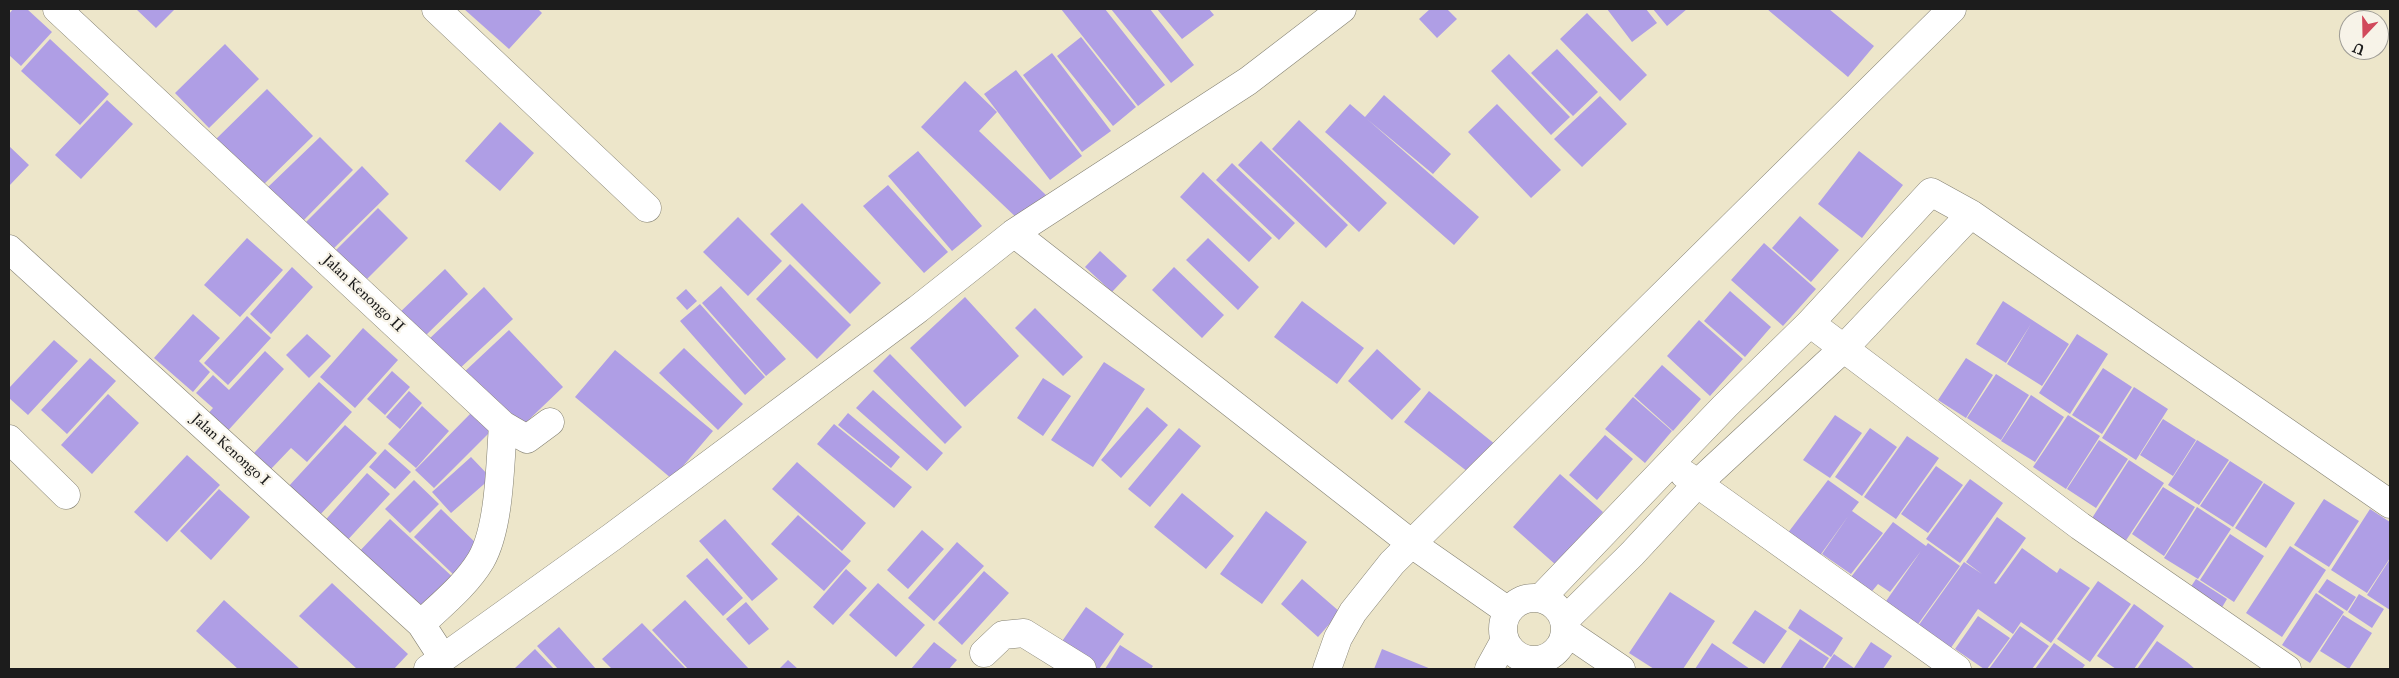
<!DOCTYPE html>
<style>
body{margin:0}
#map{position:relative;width:2399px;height:678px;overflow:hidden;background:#ede6ca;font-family:"IM FELL Great Primer",serif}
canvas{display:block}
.frame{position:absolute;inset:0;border:10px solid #1c1c1c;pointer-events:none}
.north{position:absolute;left:2339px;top:10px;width:50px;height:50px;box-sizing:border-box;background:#f7f3e8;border:1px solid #9f9d96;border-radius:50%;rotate:201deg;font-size:14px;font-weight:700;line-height:20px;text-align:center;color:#1c1c1c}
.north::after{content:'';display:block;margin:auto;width:18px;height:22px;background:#d1495b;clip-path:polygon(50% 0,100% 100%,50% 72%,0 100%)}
</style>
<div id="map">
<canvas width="2399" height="678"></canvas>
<div class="frame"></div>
<div class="north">U</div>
</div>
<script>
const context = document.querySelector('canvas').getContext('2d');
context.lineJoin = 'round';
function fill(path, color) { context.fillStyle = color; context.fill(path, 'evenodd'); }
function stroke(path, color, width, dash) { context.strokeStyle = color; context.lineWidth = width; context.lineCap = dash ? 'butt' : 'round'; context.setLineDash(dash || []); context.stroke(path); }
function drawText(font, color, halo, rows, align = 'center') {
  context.font = font + ' "IM FELL Great Primer",serif'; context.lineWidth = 4.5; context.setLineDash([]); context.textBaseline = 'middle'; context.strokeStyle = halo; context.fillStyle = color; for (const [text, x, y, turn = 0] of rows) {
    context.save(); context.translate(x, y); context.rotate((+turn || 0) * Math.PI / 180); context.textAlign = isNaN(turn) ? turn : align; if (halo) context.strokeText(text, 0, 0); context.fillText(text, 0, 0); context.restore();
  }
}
fill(new Path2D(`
 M13,9H27L52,32L21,66L9,55V14Z
 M136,9H175L156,28Z
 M464,9H538L542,13L509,49Z
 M1061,9H1105L1165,85L1138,106Z
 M1111,9H1150L1194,65L1171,83Z
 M1157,9H1209L1214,15L1182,39Z
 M1430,9H1447L1457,19L1437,38L1419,19Z
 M1607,9H1646L1657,23L1632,42Z
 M1653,9H1687L1667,26Z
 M1767,9H1829L1874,46L1848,77Z
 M1587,13L1647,75L1620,101L1560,39Z
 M1081,37L1136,107L1113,126L1057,56Z
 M50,39L109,94L80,125L21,71Z
 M225,44L259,79L209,128L175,93Z
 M1557,49L1598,92L1573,116L1531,73Z
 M1052,53L1111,131L1082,152L1023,75Z
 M1509,54L1570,117L1551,135L1491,71Z
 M1016,70L1082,156L1050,180L984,94Z
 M965,81L997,112L979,131L1046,195L1020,221L921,127Z
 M267,89L313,136L259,189L212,143Z
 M1384,95L1451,154L1433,174L1367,119L1479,217L1454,245L1325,132L1350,104L1365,117Z
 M1600,96L1627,124L1582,167L1554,139Z
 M107,100L133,124L81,179L55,155Z
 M1497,104L1561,170L1531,198L1468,132Z
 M1299,120L1387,203L1359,232L1272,149Z
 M500,122L534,153L500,191L465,161Z
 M320,137L353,170L302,222L267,188Z
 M1261,141L1348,225L1326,248L1238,165Z
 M9,146L29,165L9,186Z
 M918,151L982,226L952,251L888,176Z
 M1859,151L1903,185L1862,238L1818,204Z
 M1232,163L1295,223L1279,240L1216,180Z
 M362,166L389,194L328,254L301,227Z
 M1203,172L1272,238L1249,262L1180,197Z
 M888,185L948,252L924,273L863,206Z
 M802,203L881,283L850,314L770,234Z
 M378,208L408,238L360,286L330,256Z
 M1800,216L1839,250L1811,282L1772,248Z
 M738,217L782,261L748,296L703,252Z
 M247,238L283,270L240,317L204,285Z
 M1208,238L1259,287L1238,310L1186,260Z
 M1764,243L1816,289L1783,326L1731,280Z
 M1100,251L1127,276L1112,292L1085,267Z
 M790,264L851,325L817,359L756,299Z
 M292,267L313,287L271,334L250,314Z
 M1174,267L1224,315L1202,338L1152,290Z
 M445,269L468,294L421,340L397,315Z
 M721,286L786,359L766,376L702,303Z
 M484,287L513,319L457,371L428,340Z
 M686,289L697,301L687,310L676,298Z
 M1730,291L1771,327L1745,357L1704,321Z
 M965,297L1019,356L965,407L910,348Z
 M1302,301L1364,348L1337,384L1274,337Z
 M2003,301L2069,344L2042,386L2007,364L2031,324L2006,363L1976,344Z
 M700,304L765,377L745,395L680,321Z
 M1035,308L1083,357L1063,376L1015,328Z
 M193,314L220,338L199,361L210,372L193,392L154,358Z
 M247,316L271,338L228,385L204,363Z
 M1699,320L1743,359L1710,396L1667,356Z
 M363,328L398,360L355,408L320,377Z
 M509,330L563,387L517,431L462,374Z
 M307,334L331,356L309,378L286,355Z
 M2077,334L2108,354L2070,414L2039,393Z
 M54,340L78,361L28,415L9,398V388Z
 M684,348L743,404L718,430L659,373Z
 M1377,349L1421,389L1392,420L1348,381Z
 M615,350L713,431L672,479L575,397Z
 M265,351L284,369L224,435L205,417L213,408L196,393L213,375L229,390Z
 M890,354L962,427L945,444L873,371Z
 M90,358L116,381L67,434L41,410Z
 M1966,358L1993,375L1966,418L1938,400Z
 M1104,362L1145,389L1093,467L1051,440Z
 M1662,365L1701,399L1673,431L1634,396Z
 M2103,368L2132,387L2102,434L2072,415Z
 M392,371L410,387L385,415L367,399Z
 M1996,374L2029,395L2001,440L1967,418Z
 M1043,378L1071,396L1043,436L1017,418Z
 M319,382L352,412L307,462L291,448L271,469L254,453Z
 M2134,387L2168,409L2136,460L2102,438Z
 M873,390L943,453L927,471L856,408Z
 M409,391L422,403L400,429L386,417Z
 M1429,391L1501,449L1477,479L1404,422Z
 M108,394L139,423L92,474L61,445Z
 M2031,395L2064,417L2035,462L2001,441Z
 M1633,397L1672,431L1645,463L1605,429Z
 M422,406L449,431L416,468L388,444Z
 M1147,407L1168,425L1121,478L1101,460Z
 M472,412L491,431L434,488L415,470Z
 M848,413L900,457L891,468L838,425Z
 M1835,415L1862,433L1830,478L1803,460Z
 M2068,415L2100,436L2066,489L2033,467Z
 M2163,419L2196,440L2173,476L2140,455Z
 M834,424L912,487L894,508L817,444Z
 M345,425L377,453L319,516L288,487Z
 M1179,428L1201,446L1150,507L1128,489Z
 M1870,428L1897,447L1862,496L1835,477Z
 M1605,435L1633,459L1597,500L1569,475Z
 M1907,436L1939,458L1896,519L1864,497Z
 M2099,440L2128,459L2096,508L2067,489Z
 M2197,440L2229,460L2199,505L2168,485Z
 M385,449L411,472L395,489L369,467Z
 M187,455L220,485L167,542L134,512Z
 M471,457L491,478L451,513L432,492Z
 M2129,460L2164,483L2121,548L2087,526Z
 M2230,461L2263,482L2233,527L2200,506Z
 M797,462L866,523L842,551L772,489Z
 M1936,466L1963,485L1928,533L1901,514Z
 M367,473L390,494L343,545L321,525Z
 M1560,474L1603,512L1556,565L1513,527Z
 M1970,479L2003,503L1960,563L1926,539Z
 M414,480L439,504L410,533L385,509Z
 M1828,480L1859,502L1852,511L1883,533L1851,574L1822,554L1849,515L1816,561L1784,538Z
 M2264,483L2295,503L2266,548L2235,528Z
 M2163,487L2195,507L2164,556L2132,534Z
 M219,489L250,517L211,560L180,531Z
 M1182,493L1234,536L1206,569L1154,527Z
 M2324,499L2359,521L2329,567L2294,545Z
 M2197,507L2231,529L2198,579L2164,558Z
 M441,509L481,548L454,575L414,537Z
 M2370,509L2390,522V558L2367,593L2331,570Z
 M1266,511L1307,542L1262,604L1220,574Z
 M798,515L851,561L824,591L771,544Z
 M1997,517L2026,538L1994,583L1996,584L2022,548L2057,573L2060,568L2090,588L2051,643L2021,622L2013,634L1978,609L1948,652L1916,629L1964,562L1982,574L1966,562Z
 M390,519L457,581L423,618L356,555Z
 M725,519L778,579L752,601L699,541Z
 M1893,522L1926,546L1928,543L1960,566L1916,627L1884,604L1921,551L1890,592L1878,584L1868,596L1848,581Z
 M922,530L944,549L908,589L887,570Z
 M2230,534L2264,556L2234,602L2200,580Z
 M957,542L984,566L934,621L908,598Z
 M2290,546L2326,570L2282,637L2246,613Z
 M707,558L743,598L723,616L686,576Z
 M2390,559V610L2367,595Z
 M846,569L867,588L833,625L813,607Z
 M984,571L1009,593L962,645L938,623Z
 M1302,579L1340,612L1318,637L1281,604Z
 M2196,579L2227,599L2218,614L2186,594Z
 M2327,579L2356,597L2347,611L2318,592Z
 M2098,581L2131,604L2090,662L2057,639Z
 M332,583L408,654L394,669H357L299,616Z
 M878,583L925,625L896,657L849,615Z
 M1670,592L1715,621L1683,669H1654L1629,653Z
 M2316,593L2344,612L2310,663L2282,645Z
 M2359,594L2384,609L2372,628L2348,612Z
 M224,600L300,669H238L196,631Z
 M685,600L749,669H688L652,630Z
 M746,602L769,629L749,645L726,619Z
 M2134,604L2164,626L2134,669H2116L2097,656Z
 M1086,607L1124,634L1099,669H1090L1058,647Z
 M1800,609L1843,638L1831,657L1788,628Z
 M1755,610L1787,631L1764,664L1732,643Z
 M2343,615L2372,633L2349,669L2320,651Z
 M1978,616L2010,638L1987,669H1984L1955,649Z
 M642,623L686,669H612L602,659Z
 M2020,626L2049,646L2032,669H1989Z
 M559,627L596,669H558L537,646Z
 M1800,639L1829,658L1822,669H1780Z
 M2157,641L2187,662L2195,669H2137Z
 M934,642L957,660L949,669H911Z
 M1871,642L1892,656L1883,669H1824L1834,654L1854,668Z
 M1712,643L1750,669H1695Z
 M2054,643L2085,665L2082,669H2035Z
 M1120,645L1153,666L1151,669H1105Z
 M535,649L554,669H514Z
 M1382,649L1431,669H1374Z
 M788,660L798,669H779Z`), '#af9ee5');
const minor = new Path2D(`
 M57,9L503,425L527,439L550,422
 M436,9L647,208
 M1014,233L1412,544L1508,611
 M9,249L421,624L443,658
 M1810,323L2080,526L2287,669
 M9,439L66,495
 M1684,474L1957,669
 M1503 629a31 31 0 1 1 62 0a31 31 0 1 1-62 0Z
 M1541,598L1725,406L1810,323L1931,192L1971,214L2390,504
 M1564,621L1632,554L1697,484L1844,348L1971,214
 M421,624C442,604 466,585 481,560C500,527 500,463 503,425
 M1565,631L1621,669
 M984,653L1003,635L1024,633L1082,669
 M428,669L612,537L918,309L1014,233L1248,81L1342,9
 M1327,669L1338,638L1353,612L1392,563L1952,9
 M1489,669L1505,640`);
stroke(minor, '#848173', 29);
stroke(minor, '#fff', 28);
drawText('15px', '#1c1c1c', '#f7f3e8', [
 ["Jalan Kenongo II",363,294,43],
 ["Jalan Kenongo I",230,450,42]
]);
</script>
